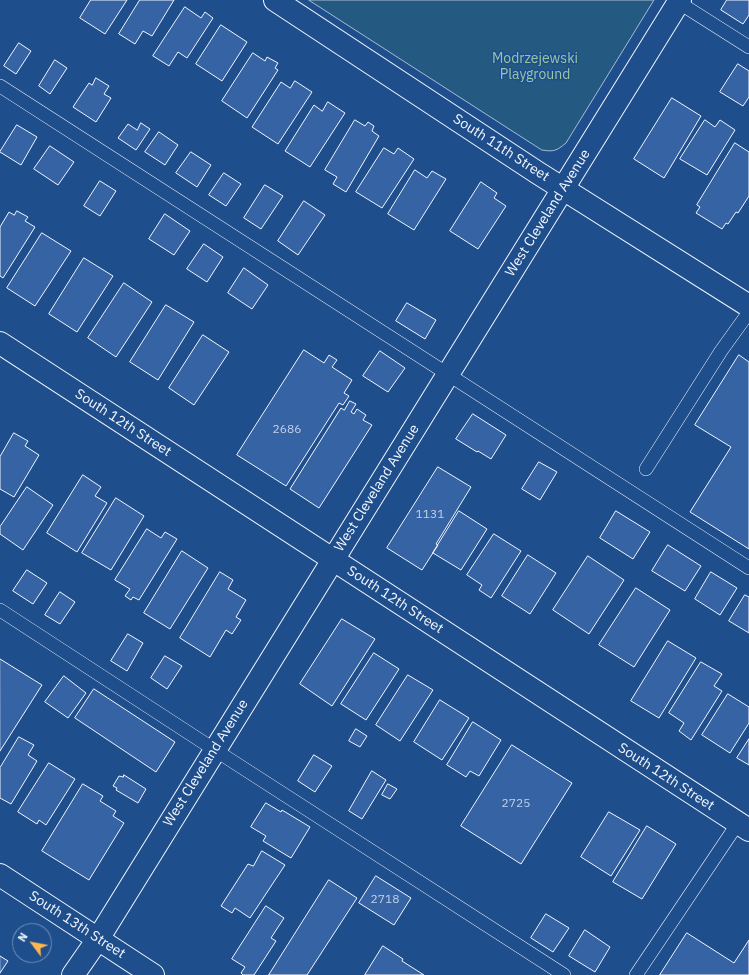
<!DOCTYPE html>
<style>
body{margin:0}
#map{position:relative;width:749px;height:975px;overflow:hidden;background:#1f4e8c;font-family:"IBM Plex Sans",sans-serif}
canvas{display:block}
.north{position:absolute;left:12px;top:923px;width:40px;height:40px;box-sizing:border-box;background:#1f4e8c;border:1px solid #7391ba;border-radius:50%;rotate:302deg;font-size:11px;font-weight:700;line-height:16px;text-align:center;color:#f2f6ff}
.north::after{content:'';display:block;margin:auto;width:14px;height:18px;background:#ffb74d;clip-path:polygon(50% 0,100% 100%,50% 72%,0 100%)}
</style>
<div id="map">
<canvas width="749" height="975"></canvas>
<div class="north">N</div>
</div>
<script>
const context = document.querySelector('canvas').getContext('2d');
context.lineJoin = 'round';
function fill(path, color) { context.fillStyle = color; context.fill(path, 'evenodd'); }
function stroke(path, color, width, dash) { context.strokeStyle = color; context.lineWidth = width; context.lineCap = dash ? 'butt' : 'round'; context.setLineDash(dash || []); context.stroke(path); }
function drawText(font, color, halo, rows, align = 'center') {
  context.font = font + ' "IBM Plex Sans",sans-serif'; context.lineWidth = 3; context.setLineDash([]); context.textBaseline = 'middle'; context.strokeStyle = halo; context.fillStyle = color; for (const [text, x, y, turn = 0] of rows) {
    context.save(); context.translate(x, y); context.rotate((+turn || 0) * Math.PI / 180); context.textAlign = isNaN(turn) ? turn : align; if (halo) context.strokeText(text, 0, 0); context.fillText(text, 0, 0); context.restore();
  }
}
const green = new Path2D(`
 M309,0H654L566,143C556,151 554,152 542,150Z`);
fill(green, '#245a82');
stroke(green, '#a8bbd7', 1);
const building = new Path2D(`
 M91,0H127L105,34L80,18Z
 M140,0H174L152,36L143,31L135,44L119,34Z
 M727,0H749V15L743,24L721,10Z
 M185,7L201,18L205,12L213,18L187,58L178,52L169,66L153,56Z
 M221,25L247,42L222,81L196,64Z
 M19,43L31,51L16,74L4,66Z
 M253,53L265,61L267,57L278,63L275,68L278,70L247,118L222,101Z
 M55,60L67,68L50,94L39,86Z
 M738,64L749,71V97L743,106L720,92Z
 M96,78L109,86L104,94L111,98L96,122L73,107L89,83L92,85Z
 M295,81L312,92L278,144L252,127L281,82L290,88Z
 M672,98L701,116L664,178L634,159Z
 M328,102L345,113L310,167L285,151L314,105L322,111Z
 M355,120L365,126L368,122L374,126L372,131L379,136L346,192L333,184L337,177L325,170Z
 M705,120L715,127L720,120L735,130L707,175L680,159Z
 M141,123L150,129L136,150L118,138L128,124L137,130Z
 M17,125L37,137L21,165L0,152Z
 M159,132L178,145L165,165L145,152Z
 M735,143L749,152V196L738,213L736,212L728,224L726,223L722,229L696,213L700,207L697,205Z
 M50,146L74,162L58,185L34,169Z
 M384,148L394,154L398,148L414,159L382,208L356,192Z
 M191,152L211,165L197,187L176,173Z
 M415,170L427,178L432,171L446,179L414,230L388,214Z
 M224,173L241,184L226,206L209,195Z
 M100,181L116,191L100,216L84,206Z
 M481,182L497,193L494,198L506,206L478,249L450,231Z
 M265,185L283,196L261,229L244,218Z
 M304,201L325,215L298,255L278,241Z
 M17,211L28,217L25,221L35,227L3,278L0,276V227L9,212L14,215Z
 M165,214L190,231L174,255L149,239Z
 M42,233L71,251L35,306L7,288Z
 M204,244L223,257L207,282L187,269Z
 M84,258L113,276L77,332L49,314Z
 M244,268L268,285L252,309L228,293Z
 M124,283L152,302L116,357L88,338Z
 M407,303L436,320L425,339L396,321Z
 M166,305L194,322L158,380L130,362Z
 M203,335L229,352L194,405L169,388Z
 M304,350L324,363L329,355L337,360L332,367L352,380L344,393L349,396L343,405L339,403L286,486L237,455Z
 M380,351L405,368L388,392L363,376Z
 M739,355L749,362V549L690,512L731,447L695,425Z
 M350,401L356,404L351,412L354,414L357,409L366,415L363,420L372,425L319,508L290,489L341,408L344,410Z
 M473,414L506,435L491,459L478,451L477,452L456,439Z
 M14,433L28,441L25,446L39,455L14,497L0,489V457Z
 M539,462L557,472L540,500L522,489Z
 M438,467L471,487L436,544L438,545L422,570L387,548Z
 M83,475L101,487L95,496L107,503L77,552L47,533Z
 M27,487L53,505L23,550L0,534V527Z
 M116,498L144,516L111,570L82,553Z
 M459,511L487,529L461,570L433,553Z
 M616,511L650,532L633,559L600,538Z
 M147,529L161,538L165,532L177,539L139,600L133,597L131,600L125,596L130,589L115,580Z
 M494,534L521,551L491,598L479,590L482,585L467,575Z
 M668,545L701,566L685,591L652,571Z
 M182,551L208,568L170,629L144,613Z
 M528,555L556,573L530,614L502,596Z
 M588,556L624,580L589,634L553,610Z
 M27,570L47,583L33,604L13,591Z
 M220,572L233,580L228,589L246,600L236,617L241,620L232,634L226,630L210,657L180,638Z
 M711,572L737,588L720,615L695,599Z
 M636,588L670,610L634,667L599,645Z
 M60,592L75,602L60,624L45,615Z
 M745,595L749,597V633L729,621Z
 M342,619L375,639L332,706L300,684Z
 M128,634L143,643L127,671L111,661Z
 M668,641L696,658L659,718L631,701Z
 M374,653L399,669L366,720L341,704Z
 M165,656L182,666L167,689L151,678Z
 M0,659L42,685L0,751Z
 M701,662L722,674L714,686L722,691L691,740L679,731L684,723L669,713Z
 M408,675L433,690L400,741L376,725Z
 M64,676L86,693L68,718L45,702Z
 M94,689L175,742L156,772L75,718Z
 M728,694L749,707V723L730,753L702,735Z
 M440,700L469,718L442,760L414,742Z
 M473,722L501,740L479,776L470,771L466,777L447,765Z
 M356,729L367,736L360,747L349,741Z
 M19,737L34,745L28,755L37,761L11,804L0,798V768Z
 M749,739V765L737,758Z
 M512,745L572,783L521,864L461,826Z
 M314,755L332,766L315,792L298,781Z
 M49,763L75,779L46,825L39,820L37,824L18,812Z
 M372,771L386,780L362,819L349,811Z
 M124,775L146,789L138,803L116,790L117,788L113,786L119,776L123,777Z
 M83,784L103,796L100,801L116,811L113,816L124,823L89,880L42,851Z
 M388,784L397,789L390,799L382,795Z
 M266,803L281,812L282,810L310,827L291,858L263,841L266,836L251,827Z
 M609,812L640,830L611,876L581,857Z
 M647,826L676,844L642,899L613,882Z
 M262,851L285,865L250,918L235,908L232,913L221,906L248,864L253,866Z
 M376,876L411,898L394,925L359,903Z
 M329,880L357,898L307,975H269Z
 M266,906L284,918L271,938L276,941L254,975H243L241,973L245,967L232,959Z
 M546,914L569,928L553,952L531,938Z
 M585,930L610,947L595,972L569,956Z
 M687,933L734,963L749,940V975H660Z
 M383,946L403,959L402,961L424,975H365Z
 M0,956L8,961L0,973Z`);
fill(building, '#3563a3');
stroke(building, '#f2f6ff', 1);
const service = new Path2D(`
 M678,2L749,47
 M0,86L749,568
 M646,469L721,351L749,312
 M0,610L215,750L564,975
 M636,975L738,823`);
const minor = new Path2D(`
 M275,0L538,173L749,306
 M0,343L749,830`);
const tertiary = new Path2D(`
 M0,875L153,975
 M73,975L98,939L680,0`);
stroke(service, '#f2f6ff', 14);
stroke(minor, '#f2f6ff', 24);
stroke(tertiary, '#f2f6ff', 24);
stroke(service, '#1f4e8c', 13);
stroke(minor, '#1f4e8c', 22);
stroke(tertiary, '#1f4e8c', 22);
drawText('12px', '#c3d1e8', null, [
 ["2686",287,430],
 ["1131",430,515],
 ["2725",516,804],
 ["2718",385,900]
]);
drawText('14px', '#97c8a6', '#1f4e8c', [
 ["Modrzejewski",535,59],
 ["Playground",535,75]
]);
drawText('14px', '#f2f6ff', '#1f4e8c', [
 ["South 11th Street",501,148,33],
 ["West Cleveland Avenue",548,213,-58],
 ["South 12th Street",123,423,33],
 ["West Cleveland Avenue",377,488,-58],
 ["South 12th Street",395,600,33],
 ["West Cleveland Avenue",206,763,-58],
 ["South 12th Street",666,777,33],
 ["South 13th Street",77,925,33]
]);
</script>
